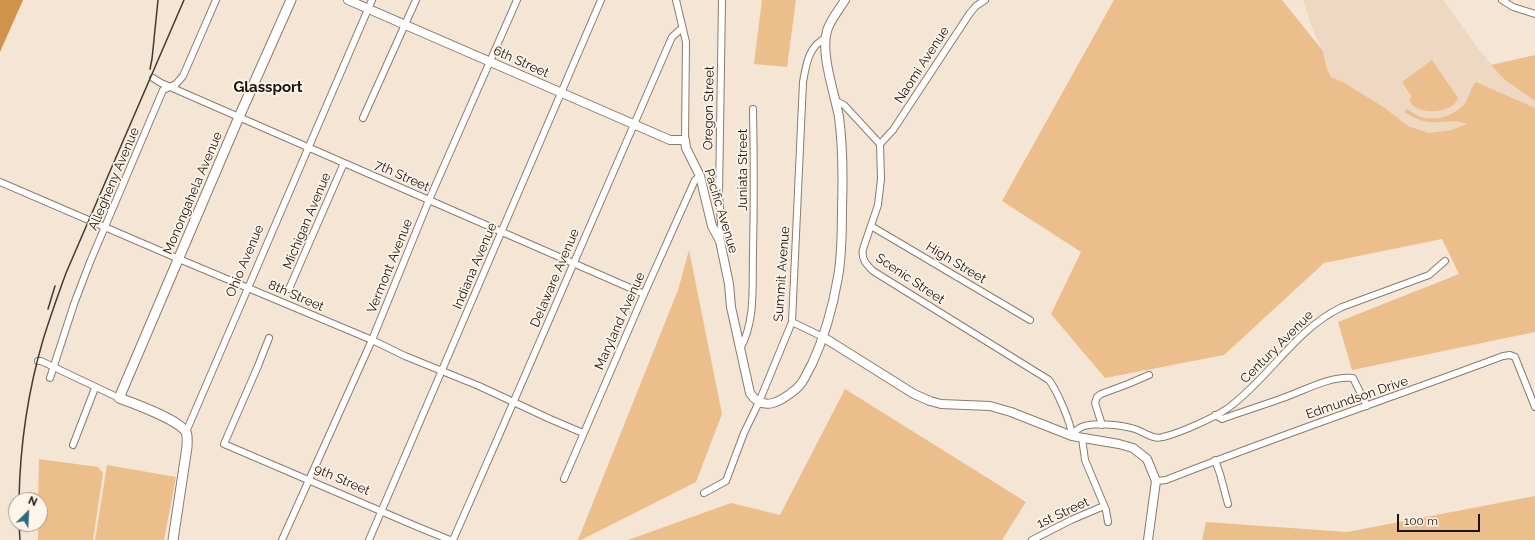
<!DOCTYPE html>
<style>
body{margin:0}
#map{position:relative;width:1535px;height:540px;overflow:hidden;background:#f5e5d5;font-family:Raleway,sans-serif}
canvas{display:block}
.north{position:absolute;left:8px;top:492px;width:40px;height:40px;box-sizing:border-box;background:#fef4ea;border:1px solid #a29a92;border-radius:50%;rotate:24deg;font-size:11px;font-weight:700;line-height:16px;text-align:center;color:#18130d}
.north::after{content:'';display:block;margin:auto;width:14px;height:18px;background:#296c7e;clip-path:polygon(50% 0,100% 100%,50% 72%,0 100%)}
.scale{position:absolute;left:1397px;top:514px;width:83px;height:18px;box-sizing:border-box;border:2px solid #18130d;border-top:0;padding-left:5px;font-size:12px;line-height:14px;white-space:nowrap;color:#18130d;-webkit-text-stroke:3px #fef4ea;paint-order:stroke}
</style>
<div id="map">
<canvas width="1535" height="540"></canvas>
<div class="north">N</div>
<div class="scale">100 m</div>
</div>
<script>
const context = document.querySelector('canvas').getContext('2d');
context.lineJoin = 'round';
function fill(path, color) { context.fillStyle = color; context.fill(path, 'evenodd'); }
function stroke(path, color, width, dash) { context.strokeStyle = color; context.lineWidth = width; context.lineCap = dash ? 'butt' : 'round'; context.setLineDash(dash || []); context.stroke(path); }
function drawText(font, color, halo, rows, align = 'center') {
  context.font = font + ' Raleway,sans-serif'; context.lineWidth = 3.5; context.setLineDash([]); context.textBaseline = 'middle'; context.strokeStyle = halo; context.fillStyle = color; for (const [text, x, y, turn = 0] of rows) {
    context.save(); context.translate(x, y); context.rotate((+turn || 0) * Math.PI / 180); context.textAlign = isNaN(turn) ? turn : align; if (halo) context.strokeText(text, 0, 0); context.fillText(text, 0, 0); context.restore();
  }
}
fill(new Path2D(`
 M1303,0H1443L1480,51L1505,80L1535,101V120L1467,124L1451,130L1429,133L1408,126L1385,108L1343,82L1331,77L1326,66L1323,51L1313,30Z`), '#eed8c2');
fill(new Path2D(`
 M762,0H796L787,67L754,64Z
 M1114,0H1282L1323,51L1326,66L1331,77L1343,82L1385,108L1408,126L1429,133L1451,130L1467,124C1454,119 1444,123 1431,122C1422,122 1412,117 1404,112L1407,109C1411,112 1416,115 1421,117C1436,122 1457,115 1466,102C1469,96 1471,87 1476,82L1535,108V332L1352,370L1338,322L1459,274L1442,239L1324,263L1224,355L1105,378L1051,314L1081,252L1002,201Z
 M1535,55V101L1505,80L1491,65Z
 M1432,60L1458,98C1453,115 1413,116 1409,99L1412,97L1402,82Z
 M689,250L722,414L696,482L581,540H578L678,290Z
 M845,389L1026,502L1002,540H628L731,503L780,515Z
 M39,459L98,467L103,473L93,540H38V524H40V500H38Z
 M107,465L176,477L164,540H95Z
 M1535,496V540H1202L1206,522L1347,532Z`), '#ecbe8c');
fill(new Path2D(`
 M0,0H23L0,52Z`), '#d0934b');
const minor = new Path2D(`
 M676,0L686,42L685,140
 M1502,0L1513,7L1535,14
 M153,78L161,83L644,294
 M836,101L844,105L880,144L881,179L878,205L863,249C861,259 866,264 873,271L1049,380C1057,391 1071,422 1072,436
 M363,118L416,0
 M880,144L893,130L970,13L976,6L985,0
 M0,182L179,259L372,340L405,356L479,386L550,419L583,433
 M871,226L1030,320
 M720,241L721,223L719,195L722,0
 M289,289L344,163
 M792,322L823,337
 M269,338L258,366L224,444L418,527L450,540
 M740,349C756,321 752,285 753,253C754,205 754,157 753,109
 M38,361H41L119,398
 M50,378L74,304L90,262L163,90L176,84L183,76L216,0
 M1215,415L1222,419C1241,412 1261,406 1280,399C1304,391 1328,376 1353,378L1367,406
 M1102,425L1095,403L1097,397L1101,394L1128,384L1149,375
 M186,432L372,0
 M1072,436C1074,434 1076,430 1078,429C1089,421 1122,425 1135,429C1144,432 1153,440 1163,437C1180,433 1219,416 1232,405C1271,375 1296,329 1342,307L1429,275L1445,261
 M1082,438L1085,460L1106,510L1108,522
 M73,445L95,388
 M1215,460L1220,474L1228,504
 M564,479L644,294L695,180L700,176
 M1156,481L1166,480C1277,436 1391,398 1503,356L1510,355L1515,357L1535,407
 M704,493L726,481L744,433L759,402L792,322L803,82C806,66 808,46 826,38
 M282,540L372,340L429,200L517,0
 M369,540L601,0
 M453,540C527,373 598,205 672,37L682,28
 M1032,540L1071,520L1104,506`);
const tertiary = new Path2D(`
 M348,0L670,140H685L686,148L700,176L712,226L720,241L729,284L731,307L750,393C763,413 782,401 796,389C804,383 807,372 812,364C824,338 833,306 838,277C842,255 842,231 842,208C843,178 843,147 839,117C835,95 820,53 827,31C830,20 839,10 845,0
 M823,337L914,394L930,401L941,404L990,406L1011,412L1072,436L1119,444L1133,448L1147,459L1156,481L1148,540`);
const secondary = new Path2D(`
 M173,540L187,447C187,443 188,436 186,432C179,420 133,403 119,398L239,117L291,0`);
stroke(minor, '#8a7c6d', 8);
stroke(tertiary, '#8a7c6d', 10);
stroke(secondary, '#8a7c6d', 11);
stroke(minor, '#fff', 6);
stroke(tertiary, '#fff', 8);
stroke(secondary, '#fff', 9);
stroke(new Path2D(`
 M150,69L152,59L158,0
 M48,309L55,286
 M19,500C20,446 28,391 43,340C50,317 58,295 66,273L184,0
 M19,524L20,540`), '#423b33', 1.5);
drawText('13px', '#18130d', '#fef4ea', [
 ["6th Street",521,62,24],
 ["Naomi Avenue",922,65,-57],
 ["Oregon Street",709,108,-89],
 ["Juniata Street",743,170,-90],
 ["7th Street",402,176,24],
 ["Allegheny Avenue",114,179,-67],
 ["Monongahela Avenue",193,193,-67],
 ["Pacific Avenue",721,211,73],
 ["Michigan Avenue",307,221,-67],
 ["Ohio Avenue",245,261,-67],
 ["High Street",956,263,31],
 ["Vermont Avenue",390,266,-68],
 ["Indiana Avenue",475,266,-67],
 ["Summit Avenue",782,274,-86],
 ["Delaware Avenue",555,278,-67],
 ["Scenic Street",910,279,34],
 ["8th Street",296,296,23],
 ["Maryland Avenue",620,321,-66],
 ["Century Avenue",1277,347,-45],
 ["Edmundson Drive",1357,398,-19],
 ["9th Street",342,480,23],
 ["1st Street",1063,513,-25]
]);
drawText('bold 15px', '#18130d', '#fef4ea', [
 ["Glassport",268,87]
]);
</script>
